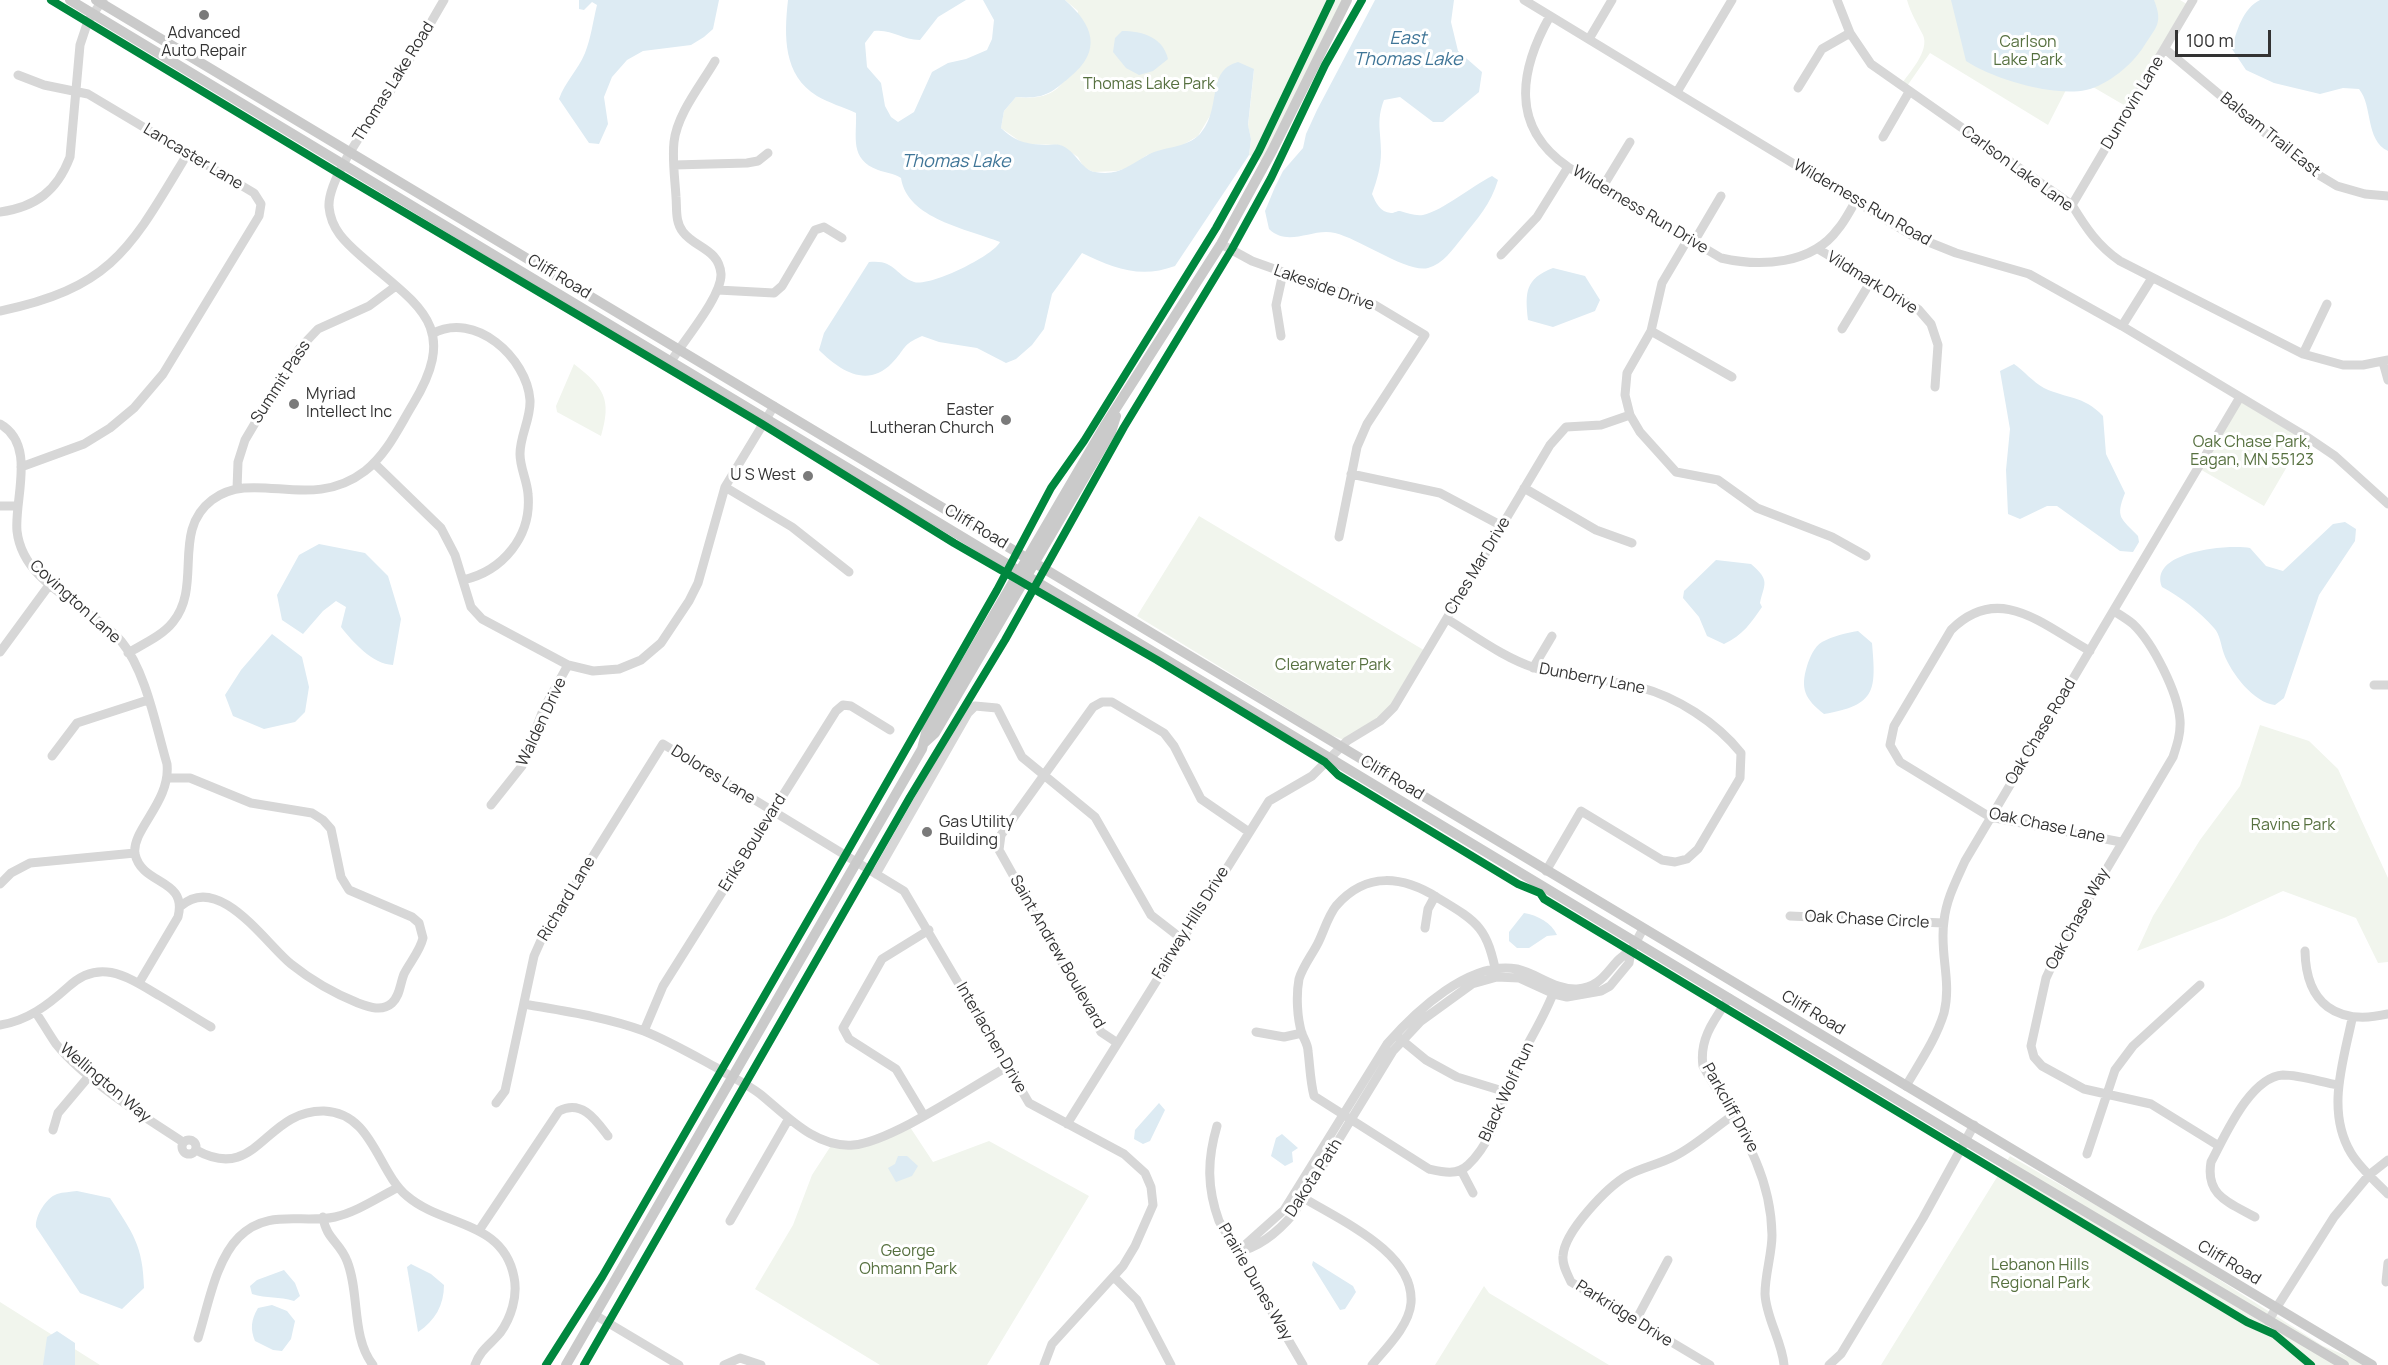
<!DOCTYPE html>
<style>
body{margin:0}
#map{position:relative;width:2388px;height:1365px;overflow:hidden;background:#fff;font-family:Manrope,sans-serif}
canvas{display:block}
.scale{position:absolute;left:2175px;top:30px;width:96px;height:27px;box-sizing:border-box;border:3px solid #333;border-top:0;padding-left:8px;font-size:18px;line-height:21px;white-space:nowrap;color:#333;-webkit-text-stroke:4px #fff;paint-order:stroke}
</style>
<div id="map">
<canvas width="2388" height="1365"></canvas>
<div class="scale">100 m</div>
</div>
<script>
const context = document.querySelector('canvas').getContext('2d');
context.lineJoin = 'round';
function fill(path, color) { context.fillStyle = color; context.fill(path, 'evenodd'); }
function stroke(path, color, width, dash) { context.strokeStyle = color; context.lineWidth = width; context.lineCap = dash ? 'butt' : 'round'; context.setLineDash(dash || []); context.stroke(path); }
function drawText(font, color, halo, rows, align = 'center') {
  context.font = font + ' Manrope,sans-serif'; context.lineWidth = 6; context.setLineDash([]); context.textBaseline = 'middle'; context.strokeStyle = halo; context.fillStyle = color; for (const [text, x, y, turn = 0] of rows) {
    context.save(); context.translate(x, y); context.rotate((+turn || 0) * Math.PI / 180); context.textAlign = isNaN(turn) ? turn : align; if (halo) context.strokeText(text, 0, 0); context.fillText(text, 0, 0); context.restore();
  }
}
fill(new Path2D(`
 M1065,0H1347L1265,163L1249,155L1251,139L1248,126L1254,70L1215,92L1214,109L1198,136L1181,146L1147,155L1131,167L1117,171L1094,172L1084,168L1078,157L1060,145L1024,144L1001,128L1004,111L1016,97C1078,104 1071,56 1078,11Z
 M1907,0H2180L2190,6L2129,108L2093,87L2066,90L2048,125L1930,53L1905,89L1900,86C1909,73 1930,51 1923,35C1917,23 1911,14 1907,0Z
 M574,364C604,387 612,399 601,436L557,412L556,406Z
 M2240,397L2305,436L2264,506L2198,468Z
 M1199,516L1427,652L1394,707L1347,741L1331,735L1137,616Z
 M2260,725L2309,741L2338,769L2388,878V962L2378,963L2356,918L2283,891L2224,918L2137,951L2153,916L2200,840L2240,786Z
 M908,1124L933,1162L989,1141L1089,1196L987,1365H880L755,1289L793,1225L812,1175L834,1141L860,1144Z
 M2010,1156L2157,1240L2323,1346L2369,1365H1881Z
 M1484,1286L1489,1293L1609,1365H1435Z
 M0,1302L100,1365H0Z`), '#f1f5ed');
fill(new Path2D(`
 M579,0H719L713,29L704,37L691,45L643,51L627,60L612,77L604,97L608,124L599,144L589,143L559,99C565,82 578,70 585,53C591,38 593,21 597,5L592,2L584,10L579,9Z
 M788,0H966L938,17L920,40C901,40 893,29 874,31L865,43L867,67L881,83L885,106L891,117L898,122L914,112L932,72L948,63L966,59L987,50L992,39L994,20L983,0H1065C1093,25 1103,50 1070,77C1050,94 1044,99 1016,97L1004,111L1001,128C1016,142 1026,144 1046,145C1050,145 1056,144 1060,145C1076,150 1081,170 1095,172C1119,176 1128,166 1146,156C1162,146 1186,149 1200,134C1223,108 1205,71 1238,62L1254,69L1248,125L1251,139L1249,155L1175,266C1140,279 1113,268 1082,253L1052,294L1044,329L1032,345L1016,359L1006,363L977,348L939,342L922,336C901,345 906,349 892,363C867,389 839,370 819,350L824,333L869,262C895,259 895,275 914,282C930,287 993,256 1000,242C968,229 907,219 901,178C893,173 886,173 878,170C849,159 857,137 856,113C843,107 829,103 817,96C783,75 784,36 788,0Z
 M1375,0H1454L1451,22L1458,51L1482,72L1479,92L1443,122H1433L1400,97L1384,100C1376,121 1381,131 1381,152C1381,167 1377,180 1372,194C1376,203 1380,212 1391,213C1395,213 1396,211 1400,211C1408,213 1414,216 1423,215C1442,211 1472,186 1492,176L1498,180C1491,204 1477,219 1462,238C1453,249 1443,264 1428,268C1407,273 1360,239 1335,233C1313,227 1289,248 1269,229L1265,211L1275,187L1283,171L1303,148L1306,134L1317,110Z
 M1951,0H2154C2163,23 2157,26 2144,46C2133,64 2108,85 2086,90C2054,97 1993,79 1966,61Z
 M2260,0H2388V151C2365,140 2373,106 2359,89L2343,88L2320,94L2274,83L2246,70L2232,49C2236,32 2243,8 2260,0Z
 M1122,31C1142,31 1163,37 1168,59L1153,71L1139,75L1126,68L1113,52L1115,38Z
 M1553,268L1585,276L1600,300L1595,311L1553,327L1528,320C1525,292 1525,279 1553,268Z
 M2014,364C2024,371 2033,382 2044,388C2067,399 2083,395 2103,416L2106,454L2125,493C2115,518 2121,518 2138,536L2139,542L2133,552L2120,551L2057,506H2047L2020,519L2008,514L2006,470L2010,429L2000,371Z
 M2345,522L2356,529L2355,541L2319,595L2284,698L2275,705C2254,703 2231,673 2224,654C2221,646 2220,634 2214,628C2200,612 2181,597 2162,587C2148,551 2229,544 2250,548L2266,566L2283,571L2333,524Z
 M319,544L365,553L388,576L401,619L393,665C372,664 353,642 341,627L346,607L336,601L323,611L303,634L282,620L277,595L299,555Z
 M1716,560L1751,564C1771,581 1764,584 1760,603L1762,607C1751,623 1743,635 1724,644L1707,636L1699,617L1683,598L1684,591Z
 M1858,631L1872,643C1876,690 1877,705 1824,714C1805,699 1800,689 1807,666C1810,657 1814,647 1822,642C1833,636 1846,633 1858,631Z
 M272,634L302,657L309,687L305,712L295,722L264,729L233,716L225,695L241,670Z
 M1524,913C1537,915 1552,923 1557,935L1547,936L1529,948H1517L1509,941V932Z
 M1159,1103L1165,1110L1150,1141L1143,1144L1134,1139L1135,1130Z
 M1282,1134L1298,1148L1292,1152L1293,1162L1285,1166L1271,1156L1276,1138Z
 M898,1156H907L918,1166L912,1176L896,1182L888,1168L895,1164Z
 M77,1191L110,1198C133,1233 143,1246 144,1288L122,1309L80,1293L36,1227C35,1216 46,1198 57,1194C63,1192 71,1192 77,1191Z
 M1313,1261L1353,1286L1356,1292L1345,1309L1340,1310L1312,1265Z
 M411,1264L431,1274L444,1285C444,1305 435,1321 418,1332L407,1267Z
 M284,1270L295,1283L300,1296L294,1301C279,1296 267,1299 252,1294L250,1286L257,1280Z
 M272,1305L287,1311L295,1321L291,1339L282,1351L273,1350L255,1341C250,1329 251,1320 258,1308Z
 M57,1331L75,1343V1365H43L47,1337Z`), '#ddebf3');
stroke(new Path2D(`
 M1524,0L1911,235L1956,253L2029,274L2122,326L2307,437L2335,456L2388,504
 M1837,0L1850,33L1871,64L2072,205C2086,228 2098,246 2120,261L2303,354L2343,365H2363L2388,360
 M1550,16C1519,71 1510,127 1568,167L1721,258C1760,267 1812,265 1838,229C1845,221 1850,210 1856,201
 M1589,39L1612,0
 M2165,49L2307,168L2337,186L2365,194L2388,196
 M18,75L44,85L88,94L254,193L261,204L259,216L163,374L134,408L110,428L84,444L21,467
 M1798,88L1822,49L1850,33
 M1677,92L1732,0
 M1883,137L1909,92
 M674,165L747,163L758,161L768,153
 M1602,188L1630,142
 M1721,196L1698,235L1688,239L1662,283L1651,331L1627,373L1625,395L1630,415L1640,432L1676,472L1718,480L1757,508L1832,537L1866,556
 M2072,205L2193,0
 M0,212C36,207 57,191 70,157L80,45L88,21L103,0
 M1221,244L1252,261L1375,305L1425,335L1367,424L1357,447L1339,537
 M1818,249L1918,309L1931,324L1938,345L1935,387
 M1501,255L1537,217L1568,167
 M718,290L774,293L782,286L815,230L824,227L842,238
 M0,311C114,287 131,247 188,153
 M2122,326L2152,278
 M1842,329L1871,281
 M1651,331L1732,377
 M432,334C475,310 527,358 530,400C531,419 520,435 520,454C520,468 527,480 528,494C532,536 503,571 463,580
 M1281,336L1276,305L1283,273
 M2303,354L2327,304
 M672,360C684,340 722,296 721,274C719,249 695,248 683,232C675,222 677,209 676,197C675,179 672,160 674,142C677,114 701,85 715,61
 M2383,362L2388,380
 M0,424C37,445 14,499 17,531C23,585 89,605 121,641C146,671 156,727 167,764C171,802 131,830 135,854C142,886 188,878 178,917L139,983
 M374,463L441,528L455,555L471,607L482,619L568,665L593,671L619,669L641,660L661,643L689,601L698,583L725,487L774,406
 M1351,474L1440,493L1502,526
 M725,487L792,527L849,572
 M1524,488L1596,530L1632,543
 M237,489L238,462L245,440L299,349L318,329L369,306L396,286
 M0,506H18
 M2114,611C2120,615 2127,619 2133,624C2153,643 2178,693 2180,720C2181,733 2177,745 2173,757L2061,946L2046,978L2031,1046L2034,1057L2042,1066L2084,1089L2151,1104L2219,1146
 M1447,619C1475,636 1504,658 1535,668C1569,680 1605,678 1639,687C1677,697 1716,722 1741,753L1740,778L1698,849L1687,859L1675,862L1662,860L1581,811L1546,871
 M2090,651C2043,625 1999,582 1951,630L1894,726L1890,745L1900,762L1990,817L2121,842
 M0,652L50,584
 M128,653C143,644 162,636 173,622C203,585 171,531 212,500C255,468 310,513 365,471C387,454 399,427 413,404C461,325 418,306 361,256C345,242 331,229 329,207C327,177 376,114 393,87C411,58 427,29 444,0
 M1533,668L1552,636
 M2374,685H2388
 M52,756L77,723L148,700
 M169,778H190L251,803L312,813L323,820L331,829L341,877L349,890L412,917L419,923L423,938C420,951 410,962 404,974C400,984 400,996 392,1003C382,1012 369,1007 358,1003C333,993 311,980 291,964C266,944 219,872 181,906
 M491,805L522,766L543,710L568,665
 M876,874L968,713L975,706L997,708L1022,757L1095,817L1151,915L1182,939
 M0,884L11,873L30,863L135,853
 M1790,916L1943,923
 M1425,928L1428,909L1435,896
 M2305,951C2306,1004 2337,1026 2388,1014
 M1497,977C1487,928 1480,923 1438,898C1403,876 1366,871 1336,906C1328,916 1324,931 1318,943C1312,955 1303,966 1299,979C1296,995 1297,1018 1302,1034C1304,1039 1308,1045 1308,1051C1310,1066 1310,1080 1314,1096L1429,1169C1442,1172 1457,1176 1468,1165C1495,1140 1503,1097 1517,1065C1530,1038 1546,1015 1556,986
 M1729,998C1714,1020 1699,1039 1703,1066C1735,1122 1771,1168 1772,1235C1772,1254 1765,1274 1765,1294C1766,1318 1782,1341 1784,1365
 M524,1004C564,1011 606,1017 644,1031C669,1041 693,1055 717,1068C731,1077 747,1084 760,1094C786,1115 815,1148 853,1145C891,1142 971,1087 1007,1067
 M36,1013C43,1023 49,1034 56,1044C85,1080 144,1117 183,1142
 M2352,1019C2343,1063 2326,1111 2351,1153C2360,1168 2375,1181 2388,1194
 M0,1025C27,1021 48,1005 68,987C100,957 128,977 160,996C177,1006 194,1017 211,1027
 M644,1031L663,986L836,711L843,705L851,706L890,730
 M1256,1032L1284,1037L1302,1033
 M1398,1037L1426,1060L1457,1077L1506,1092
 M1116,1042L1101,1032L999,850L1001,835L1093,707L1102,702H1112L1164,733L1174,746L1201,799L1249,832
 M1906,1086C1920,1062 1936,1039 1944,1013C1952,981 1939,952 1944,921C1946,900 1956,881 1965,861L2240,397
 M496,1103L505,1091L534,956L542,938L663,744L904,891L1029,1103L1124,1154L1145,1173L1151,1187L1153,1205L1135,1246L1123,1266L1052,1344L1044,1365
 M923,1114L896,1069L849,1039L843,1028L882,959L929,930
 M1067,1124L1269,801L1312,776L1347,741L1380,721L1394,707L1550,445L1566,427L1601,425L1630,415
 M1217,1126C1207,1160 1207,1188 1219,1221L1303,1365
 M53,1130L58,1113L90,1075
 M182 1147a7 7 0 1 1 14 0a7 7 0 1 1-14 0Z
 M196,1150C258,1184 264,1110 324,1111C373,1113 377,1171 407,1196C443,1227 503,1220 514,1277C518,1296 511,1318 500,1333C491,1344 480,1350 475,1365
 M2087,1154L2115,1070L2133,1046L2200,985
 M1461,1170L1473,1193
 M1299,1195C1336,1219 1415,1251 1411,1303C1409,1326 1386,1348 1372,1365
 M323,1217C326,1239 340,1242 347,1261C360,1293 351,1337 373,1365
 M2255,1217C2230,1203 2205,1196 2211,1162C2225,1136 2250,1077 2283,1075C2300,1075 2321,1082 2338,1085
 M730,1221L788,1120
 M480,1229L559,1111C582,1099 596,1120 608,1136
 M1237,1252C1261,1247 1279,1231 1294,1213L1393,1051L1421,1021L1472,984L1497,977L1519,978L1554,994L1567,997L1601,991L1610,986L1629,963L1631,951L1643,929
 M1237,1252L1284,1210L1387,1044C1416,1011 1470,960 1517,969C1538,974 1555,990 1577,989C1607,987 1609,961 1631,951
 M1114,1277L1137,1300L1171,1365
 M2386,1282L2388,1263
 M595,1315L679,1365
 M2268,1321L2334,1217L2369,1175L2388,1160
 M1635,1322L1668,1260
 M198,1338C208,1307 215,1261 239,1237C268,1208 301,1224 335,1217C357,1212 377,1198 397,1188
 M724,1365L740,1358L761,1365
 M1710,1365L1571,1282C1567,1273 1562,1265 1563,1256C1564,1232 1607,1187 1628,1175C1643,1167 1660,1164 1675,1156C1695,1146 1713,1129 1732,1116
 M1829,1365L1841,1354L1923,1218L1974,1125`), '#d7d7d7', 9);
stroke(new Path2D(`
 M70,0L1966,1141L2344,1365
 M96,0L2372,1365
 M924,743L935,733L1111,432L1116,416
 M566,1365L922,749L927,729L1104,427L1221,244L1272,151L1347,0`), '#cacaca', 10);
stroke(new Path2D(`
 M51,0L338,173L762,424L954,543L1157,660L1325,762L1338,775L1518,884L1540,893L1544,899L1609,938L2247,1322L2274,1334L2311,1365
 M546,1365L602,1277L826,889L997,590L1051,488L1084,441L1216,228L1259,151L1331,0
 M584,1365L910,797L1005,640L1124,427L1232,249L1271,178L1325,65L1362,0`), '#00873e', 8);
for (const [x, y, r, color] of [
 [204,15,6,"#7a7a7a"],
 [294,404,6,"#7a7a7a"],
 [1006,420,6,"#7a7a7a"],
 [808,476,6,"#7a7a7a"],
 [927,832,6,"#7a7a7a"]
]) { const dot = new Path2D(); dot.arc(x, y, r, 0, 2 * Math.PI); context.fillStyle = color; context.fill(dot); stroke(dot, '#fff', 2); }
drawText('16px', '#333', '#fff', [
 ["Advanced",204,34,"center"],
 ["Auto Repair",204,52,"center"],
 ["Myriad",306,395],
 ["Intellect Inc",306,413],
 ["Easter",994,411,"right"],
 ["Lutheran Church",994,429,"right"],
 ["U S West",796,476,"right"],
 ["Gas Utility",939,823],
 ["Building",939,841]
], 'left');
drawText('16px', '#56703f', '#fff', [
 ["Carlson",2028,43],
 ["Lake Park",2028,61],
 ["Thomas Lake Park",1149,85],
 ["Oak Chase Park,",2252,443],
 ["Eagan, MN 55123",2252,461],
 ["Clearwater Park",1333,666],
 ["Ravine Park",2293,826],
 ["George",908,1252],
 ["Ohmann Park",908,1270],
 ["Lebanon Hills",2040,1266],
 ["Regional Park",2040,1284]
]);
drawText('16px', '#333', '#fff', [
 ["Thomas Lake Road",394,82,-58],
 ["Dunrovin Lane",2133,103,-59],
 ["Balsam Trail East",2270,135,39],
 ["Lancaster Lane",193,157,31],
 ["Carlson Lake Lane",2017,169,36],
 ["Wilderness Run Road",1862,203,30],
 ["Wilderness Run Drive",1640,210,31],
 ["Cliff Road",559,277,31],
 ["Vildmark Drive",1872,283,32],
 ["Lakeside Drive",1324,288,20],
 ["Summit Pass",281,382,-57],
 ["Cliff Road",976,527,31],
 ["Ches Mar Drive",1478,566,-59],
 ["Covington Lane",75,602,42],
 ["Dunberry Lane",1592,679,11],
 ["Walden Drive",542,722,-65],
 ["Oak Chase Road",2041,732,-59],
 ["Dolores Lane",713,775,32],
 ["Cliff Road",1392,778,31],
 ["Oak Chase Lane",2047,826,12],
 ["Eriks Boulevard",753,843,-58],
 ["Richard Lane",567,899,-59],
 ["Oak Chase Way",2078,919,-61],
 ["Oak Chase Circle",1867,920,3],
 ["Fairway Hills Drive",1191,923,-58],
 ["Saint Andrew Boulevard",1057,952,60],
 ["Cliff Road",1813,1013,31],
 ["Interlachen Drive",991,1038,60],
 ["Wellington Way",105,1083,40],
 ["Black Wolf Run",1507,1092,-65],
 ["Parkcliff Drive",1730,1108,61],
 ["Dakota Path",1314,1178,-57],
 ["Cliff Road",2229,1263,31],
 ["Prairie Dunes Way",1255,1282,60],
 ["Parkridge Drive",1624,1314,32]
]);
drawText('italic 18px', '#3f7597', '#fff', [
 ["East",1408,39],
 ["Thomas Lake",1408,60],
 ["Thomas Lake",956,162]
]);
</script>
